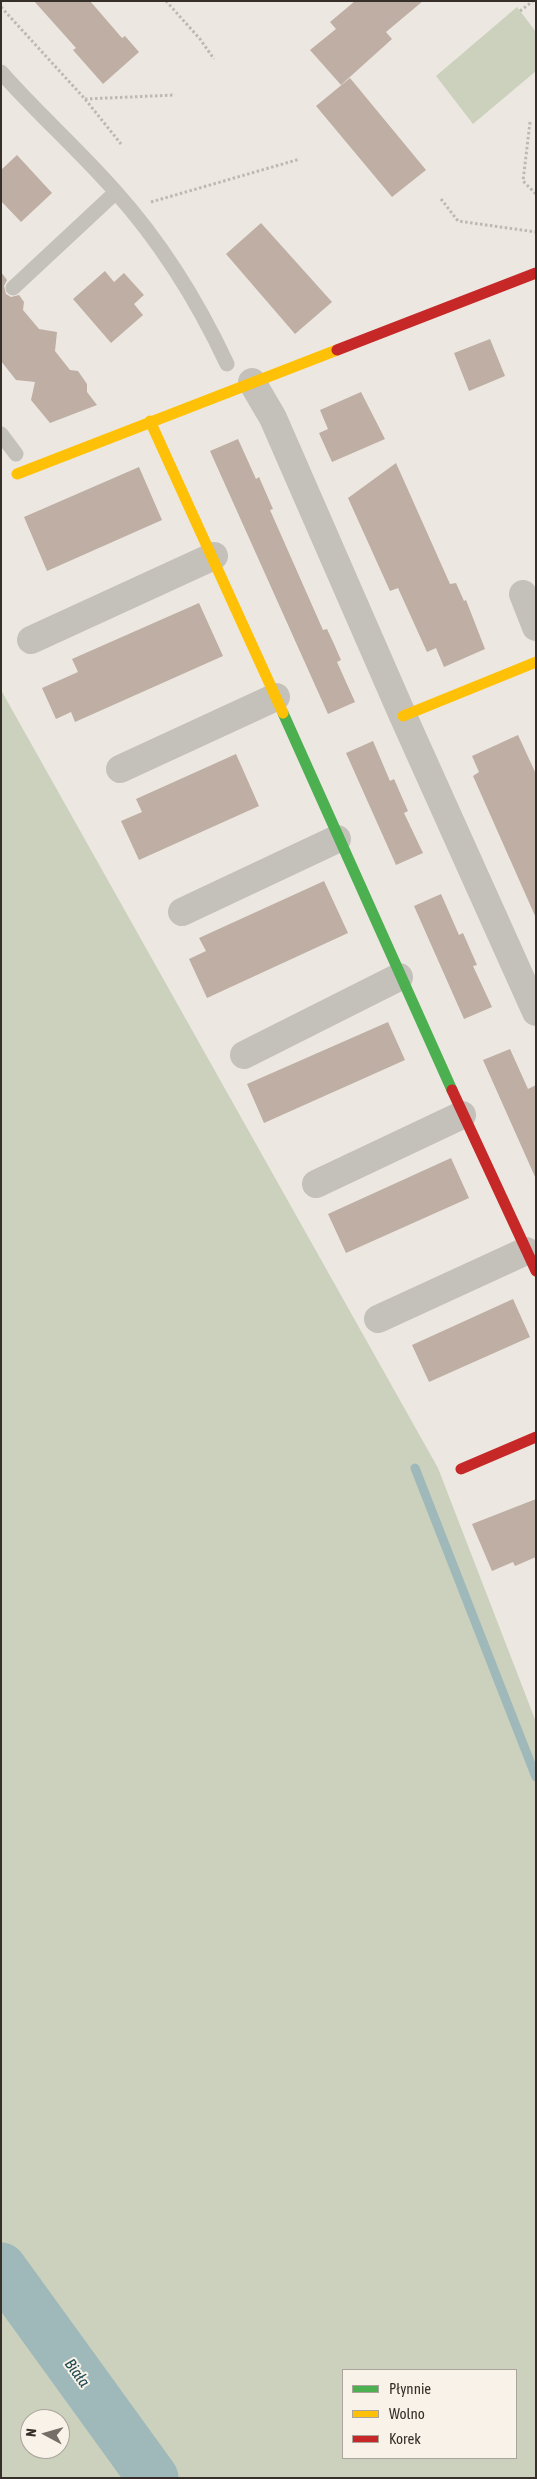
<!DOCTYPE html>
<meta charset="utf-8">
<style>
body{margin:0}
#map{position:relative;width:537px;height:2479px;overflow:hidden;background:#ece8e1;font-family:"Asap Condensed",sans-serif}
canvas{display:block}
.frame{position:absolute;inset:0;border:2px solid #352e29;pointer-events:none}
.legend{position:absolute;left:342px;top:2369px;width:175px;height:90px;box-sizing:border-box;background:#f8f2e9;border:1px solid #aaa49c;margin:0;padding:6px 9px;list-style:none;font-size:15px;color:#352e29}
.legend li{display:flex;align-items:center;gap:10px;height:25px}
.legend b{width:25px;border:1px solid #aaa49c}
.north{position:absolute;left:20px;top:2409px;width:50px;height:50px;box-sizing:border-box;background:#f8f2e9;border:1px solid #aaa49c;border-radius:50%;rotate:276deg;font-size:14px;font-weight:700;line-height:20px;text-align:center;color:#352e29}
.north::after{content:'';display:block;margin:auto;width:18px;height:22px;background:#756f69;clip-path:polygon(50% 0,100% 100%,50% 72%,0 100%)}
</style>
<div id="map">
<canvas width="537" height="2479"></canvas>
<div class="frame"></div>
<ul class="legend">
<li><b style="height:6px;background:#4caf50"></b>Płynnie</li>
<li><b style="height:6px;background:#ffc107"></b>Wolno</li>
<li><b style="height:6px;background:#c62828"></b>Korek</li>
</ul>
<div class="north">N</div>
</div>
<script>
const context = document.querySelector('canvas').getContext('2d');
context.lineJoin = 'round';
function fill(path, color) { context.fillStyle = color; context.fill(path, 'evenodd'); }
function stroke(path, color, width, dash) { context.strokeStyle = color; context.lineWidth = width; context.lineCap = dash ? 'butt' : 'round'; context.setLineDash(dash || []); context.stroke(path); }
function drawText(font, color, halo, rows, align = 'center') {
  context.font = font + ' "Asap Condensed",sans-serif'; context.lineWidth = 4; context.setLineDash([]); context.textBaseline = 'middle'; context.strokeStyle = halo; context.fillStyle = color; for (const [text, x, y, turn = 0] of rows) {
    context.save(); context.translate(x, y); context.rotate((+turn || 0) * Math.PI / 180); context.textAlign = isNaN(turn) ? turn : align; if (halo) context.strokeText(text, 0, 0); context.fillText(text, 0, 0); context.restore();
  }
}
fill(new Path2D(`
 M517,7L536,32V71L473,124L436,76Z
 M1,690L438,1468L536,1722V2478H1ZM343,2370H516V2458H343ZM30,2419H60V2449H30Z`), '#cbd1bc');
stroke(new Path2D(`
 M415,1468L536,1777`), '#9fb9bb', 9);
stroke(new Path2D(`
 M1,2268L153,2478`), '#9fb9bb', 51);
fill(new Path2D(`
 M34,1H90L122,38L125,36L139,52L103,84L73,50L76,48Z
 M355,1H423L386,32L392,39L341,85L310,50L336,29L330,22Z
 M350,78L426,170L392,197L316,106Z
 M17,155L52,193L21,222L1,201V170Z
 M261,223L332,302L295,334L226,254Z
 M105,271L114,282L124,273L144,295L134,304L143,315L111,343L73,299Z
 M1,272L7,280L4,286L6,294L11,297L19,295L24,302L23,310L39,329L57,332L55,351L70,370L78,371L87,384V392L97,405L50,423L31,400L35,382L16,380L1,361Z
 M490,339L505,376L469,391L454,353Z
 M361,392L385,439L332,462L319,433L328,429L320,410Z
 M238,439L256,479L259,477L273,509L270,510L323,630L327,629L334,644L341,660L337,662L355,702L328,714L210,451Z
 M396,463L450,584L456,583L464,601L466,600L485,649L444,667L436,648L427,652L398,588L390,591L348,498Z
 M139,467L162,520L47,571L24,517Z
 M199,603L223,656L75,722L71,712L56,719L42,688L78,672L72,659Z
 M518,735L536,774V918L473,776L479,772L472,756Z
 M373,741L390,781L394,779L408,811L404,813L423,853L396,865L346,753Z
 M236,754L259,806L139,860L121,821L142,812L136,799Z
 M324,881L348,933L207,998L189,959L206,951L199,938Z
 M441,894L459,935L463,933L477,965L473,966L492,1007L464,1019L414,906Z
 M388,1022L405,1060L264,1123L247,1084Z
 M510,1049L528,1089L536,1085V1179L483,1060Z
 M451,1158L469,1198L346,1253L328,1214Z
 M513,1299L530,1337L429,1382L412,1345Z
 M536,1499V1557L515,1566L513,1562L492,1571L472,1524Z`), '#beaea4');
stroke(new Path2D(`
 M166,1L200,39L214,59
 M1,7L85,99L121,144
 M520,11L533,1
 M85,99L175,95
 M530,122L523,181L536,194
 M441,199L458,221L536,232
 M151,202L300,159`), '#bdb8b3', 3, [2.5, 2.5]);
stroke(new Path2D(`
 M1,72C37,113 78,149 114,190C160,241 198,302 227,364
 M13,288L116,192
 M1,434L16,454`), '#c4c0ba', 15);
stroke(new Path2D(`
 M252,382L273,418L403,716L536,1012
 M523,594L536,627
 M31,640L214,556
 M120,769L276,697
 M182,912L337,839
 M244,1055L399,977
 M316,1184L462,1115
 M378,1319L526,1251`), '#c4c0ba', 28);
stroke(new Path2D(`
 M283,713L452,1090`), '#4caf50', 11);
stroke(new Path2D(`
 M150,421L283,713
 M17,474L337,350
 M403,716L536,662`), '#ffc107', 11);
stroke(new Path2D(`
 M337,350L536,273
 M452,1090L536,1271
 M461,1469L536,1437`), '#c62828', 11);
drawText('italic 16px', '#214c54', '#f8f2e9', [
 ["Biała",77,2373,54]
]);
</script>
